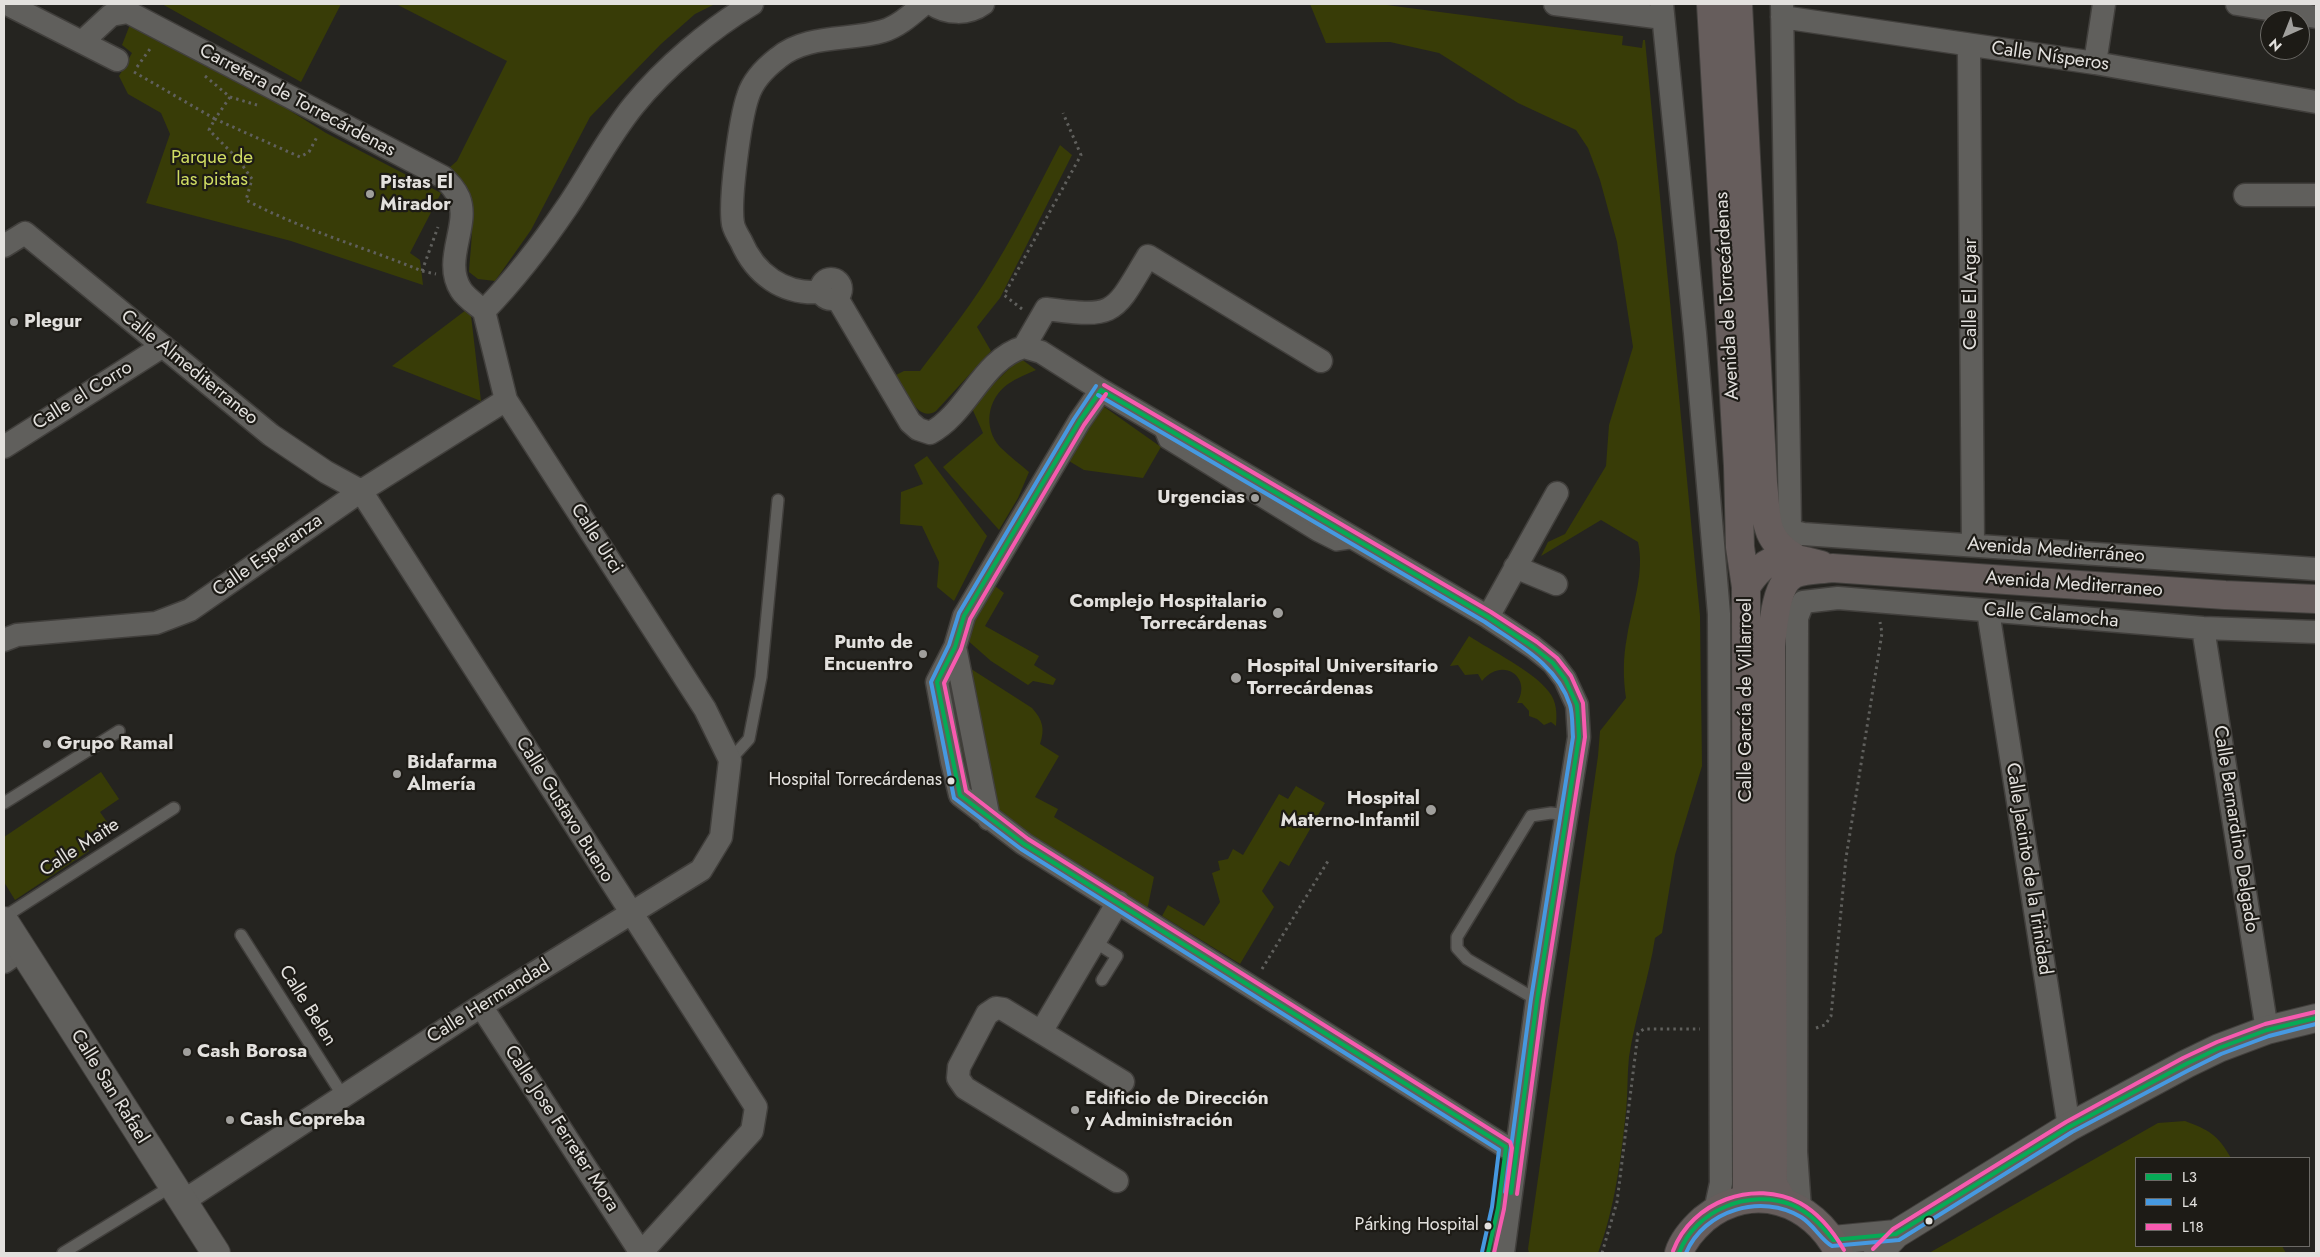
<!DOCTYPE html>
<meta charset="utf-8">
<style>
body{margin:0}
#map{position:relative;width:2320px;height:1257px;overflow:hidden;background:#252420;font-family:Jost,sans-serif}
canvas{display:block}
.frame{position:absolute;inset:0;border:5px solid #e3e1de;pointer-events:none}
.legend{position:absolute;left:2135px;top:1157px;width:175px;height:90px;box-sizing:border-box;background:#1d1b16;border:1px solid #6c6a66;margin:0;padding:6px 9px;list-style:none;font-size:15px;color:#e3e1de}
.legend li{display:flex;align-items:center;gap:10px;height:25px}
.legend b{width:25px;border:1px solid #6c6a66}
.north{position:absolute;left:2260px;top:10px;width:50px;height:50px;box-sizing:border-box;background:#1d1b16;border:1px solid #6c6a66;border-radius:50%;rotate:224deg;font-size:14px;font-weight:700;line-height:20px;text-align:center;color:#e3e1de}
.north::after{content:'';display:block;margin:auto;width:18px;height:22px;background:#a09f9c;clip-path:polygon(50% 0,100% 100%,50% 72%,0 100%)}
</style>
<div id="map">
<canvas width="2320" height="1257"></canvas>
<div class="frame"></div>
<ul class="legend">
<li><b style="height:6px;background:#06aa56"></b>L3</li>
<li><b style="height:6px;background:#4699e1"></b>L4</li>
<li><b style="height:6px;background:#f75aaf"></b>L18</li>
</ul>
<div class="north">N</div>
</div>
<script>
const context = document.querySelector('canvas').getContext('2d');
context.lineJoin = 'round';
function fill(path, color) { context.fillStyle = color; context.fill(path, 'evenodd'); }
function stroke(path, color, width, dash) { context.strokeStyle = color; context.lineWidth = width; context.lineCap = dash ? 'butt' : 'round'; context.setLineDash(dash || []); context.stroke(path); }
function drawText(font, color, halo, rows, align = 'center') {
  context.font = font + ' Jost,sans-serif'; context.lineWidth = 4.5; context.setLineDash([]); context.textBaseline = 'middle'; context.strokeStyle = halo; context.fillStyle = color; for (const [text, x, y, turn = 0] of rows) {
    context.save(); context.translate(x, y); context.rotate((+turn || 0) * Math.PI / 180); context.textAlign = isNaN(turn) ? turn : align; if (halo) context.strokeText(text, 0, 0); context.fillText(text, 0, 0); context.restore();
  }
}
fill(new Path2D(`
 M162,4H341L301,82Z
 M396,4H715L695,14L661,44L590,117L531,230L495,281L478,279L469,272C472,230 479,202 450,167L457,161L507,61Z
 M1310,4H1379L1623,36L1622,45L1642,48L1643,40H1645L1700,616L1702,766L1675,855L1662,933L1655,938C1649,978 1635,1017 1629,1057C1627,1075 1628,1093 1626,1111C1621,1158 1615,1208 1598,1253H1529L1528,1249L1598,756L1600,731L1626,698C1623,678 1623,657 1627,637C1632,606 1645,573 1638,542L1601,520L1541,556L1548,542L1565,534L1606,466L1609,425L1633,347L1617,242L1600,180L1588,148L1576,130L1518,103L1439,53L1390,42L1326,43Z
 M131,22L276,102L326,133L441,193L410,253L420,260L423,285L291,241L146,203L170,134L161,113L128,94L119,76L132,53L122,45Z
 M1060,145L1072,155L1000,298L977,327L991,351L936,411C918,424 903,388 896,375L904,371H920C942,342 965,313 985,282C1013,238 1036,191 1060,145Z
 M470,307L481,401L392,366Z
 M1020,358L1036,370C1027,374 1017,378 1008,384C987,399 983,428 1000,447C1009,456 1020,464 1029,472L1018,498L999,530L943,467L983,433L971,406Z
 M1103,406L1161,447L1143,478L1084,470L1069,461Z
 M927,456L987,536L954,601L937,587L939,562L922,526L900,524L901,492L923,484L914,465Z
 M990,582L1004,593L985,626L1039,656L1034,665L1056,679L1053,685L1033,681L1028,685L991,661L966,639Z
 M1469,636C1490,650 1535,672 1549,692C1557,702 1557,714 1556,726L1551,722L1544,725L1537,719L1529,716V711L1522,703H1517C1533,677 1502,656 1482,681L1478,674L1465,675L1458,665L1450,666Z
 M965,665L1032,708C1043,720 1045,729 1040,744L1059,756L1035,797L1058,809L1054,817L1154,877L1145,920L960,795L937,682Z
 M101,772L119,799L100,812L107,822L81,839L89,851L15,900L4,882V837Z
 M1296,786L1325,803L1289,866L1280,861L1262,891L1274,907L1240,964L1162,916L1168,905L1204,926L1220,902L1212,873L1220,870L1218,861L1228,859L1233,849L1243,855L1279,794L1288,799Z
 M2185,1121C2209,1130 2218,1135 2231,1158H2136V1246H2282L2286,1253H1929L2158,1123Z`), '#383c07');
const service = new Path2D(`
 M1159,428L1165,442L1316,535L1336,545L1357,542
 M730,760L749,739L761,677L778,500
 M4,803L119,731
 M4,917L174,808
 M241,935L343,1096
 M1095,942L1117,956L1102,980
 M1537,1000L1467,959L1457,948V937L1531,816L1551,813L1567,815
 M63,1253L172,1186`);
const minor = new Path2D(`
 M7,4L117,60
 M932,4C947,14 968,15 983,4
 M1555,4L1663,18
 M1662,4L1695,333L1719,614L1721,1183L1715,1211
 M1782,4L1790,528L1795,532L1803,534L2316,569
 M2237,4L2316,17
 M1782,17L2095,63L2316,102
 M82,42L111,15L128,12L443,177C450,184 455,189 459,198C470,226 442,260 461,290C466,298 476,304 484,311C515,279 542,244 567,207C590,173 608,137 634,105C664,68 711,28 752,4
 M1965,44L1969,53L1973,545
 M2095,63L2104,4
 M2245,195H2316
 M4,246L25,233L271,435L326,472L361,491L756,1107L752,1131L641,1253
 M821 289a10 10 0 1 1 20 0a10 10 0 1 1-20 0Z
 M821,292C783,295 755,274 741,241C738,236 734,229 733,224C729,200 740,119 748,96C753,80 765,68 778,58C806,34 850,41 883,31C899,26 912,14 924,4
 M837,298L910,422L918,429L930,433C968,413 982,359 1024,347L1046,309C1116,318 1113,315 1148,256L1321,361
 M1024,347L1041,352L1101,390L1488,617L1533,647L1553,663L1565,679L1577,705L1579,737L1537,1000L1503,1253
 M1101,390L1079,422L964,616L955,647L937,682L952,762L960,795L1024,844L1506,1147
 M4,447L163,346
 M1515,567L1556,584
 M1988,611L2069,1127
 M1488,617L1557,493
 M2203,628L2267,1030
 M4,640L17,635L156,623L190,610L361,491L506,400
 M955,647L989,819
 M4,962L22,949
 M481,1006L641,1253
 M1041,1032L1118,902
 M1117,1181L965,1088L958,1078L959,1067L987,1014L996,1008L1003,1009L1123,1082
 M182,1202L481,1006L701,870L721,837L730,760L705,709L506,400L484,311
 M1800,1209L1796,1152L1797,618L1803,602L1838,598L2203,628L2316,632`);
const tertiary = new Path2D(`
 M4,921L216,1253
 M1833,1240L1896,1234
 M1878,1253L1896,1234L2069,1127L2186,1064L2219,1048L2267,1030L2316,1018`);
const primary = new Path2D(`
 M1711,4L1738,466L1740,547L1746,587
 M1738,4L1763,483C1767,517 1762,538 1794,557
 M1747,1199L1746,587C1768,552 1785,555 1821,565
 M1783,1202L1773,1184L1771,646C1773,627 1775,584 1794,574C1806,569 1820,570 1832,568L2225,595L2316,599
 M1679,1253C1683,1240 1694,1228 1704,1219C1752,1180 1813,1200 1839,1253`);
stroke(service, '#413f3c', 14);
stroke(minor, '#413f3c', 25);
stroke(tertiary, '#413f3c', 30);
stroke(primary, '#413f3c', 30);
stroke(new Path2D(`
 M137,67L150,49L148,48
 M134,72L215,119L209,130L238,159L252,179L246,200C302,230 364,247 422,271L436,274
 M205,76L230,97L257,105
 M230,97L215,119L300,157L309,152L318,135
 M422,271L438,227
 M1022,309L1004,295L1081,155L1063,113
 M1262,969L1328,861
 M1816,1028L1825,1025L1831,1016L1846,858L1882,633L1880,622
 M1602,1253L1617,1202L1638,1033L1644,1029H1700`), '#60605d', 3, [2.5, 4]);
stroke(service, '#605f5c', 11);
stroke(minor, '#605f5c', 22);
stroke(tertiary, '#605f5c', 28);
stroke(primary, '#665d5c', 28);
stroke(new Path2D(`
 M1101,390L1079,422L964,616L955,647L937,682L960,795L1024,844L1506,1147L1498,1208L1488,1253
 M1101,390L1488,617L1533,647L1553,663L1565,679L1577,705L1579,737L1537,1000L1511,1193
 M1679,1253C1695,1210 1750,1188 1792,1205C1810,1213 1821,1225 1833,1240L1896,1234L2069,1127L2186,1064L2219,1048L2267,1030L2316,1018`), '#06aa56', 4);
stroke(new Path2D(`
 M1096,386L1074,419L959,613L949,645L931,682L954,798L1021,849L1499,1150L1492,1207L1482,1252
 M1098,395L1485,622C1518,645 1557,664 1570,705C1573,715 1572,727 1573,737L1531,999L1505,1192
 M1686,1253C1704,1210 1762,1193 1801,1217C1814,1225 1821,1240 1832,1246L1899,1240L2072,1132L2189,1070L2221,1054L2269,1036L2316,1024`), '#4699e1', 4);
stroke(new Path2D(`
 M1104,385L1491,612L1537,642L1557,658L1571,676L1583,703L1585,737L1543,1001L1517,1194
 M1106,394L1084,425L970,619L961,649L944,683L966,791L1028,839L1510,1142L1512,1148L1504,1209L1494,1253
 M1873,1249L1893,1229L2066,1122L2183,1058L2217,1042L2265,1024L2315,1012
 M1673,1251C1692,1201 1754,1179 1800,1203C1820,1214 1833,1231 1844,1250`), '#f75aaf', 4);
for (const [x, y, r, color] of [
 [370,194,5,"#a09f9c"],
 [14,322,5,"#a09f9c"],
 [1255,498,5,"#a09f9c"],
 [1278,613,6,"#a09f9c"],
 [923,654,5,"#a09f9c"],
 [1236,678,6,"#a09f9c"],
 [47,744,5,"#a09f9c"],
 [397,774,5,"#a09f9c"],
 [951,781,4.5,"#e3e1de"],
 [1431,810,6,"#a09f9c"],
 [187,1052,5,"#a09f9c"],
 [1075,1110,5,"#a09f9c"],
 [230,1120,5,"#a09f9c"],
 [1929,1221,4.5,"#e3e1de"],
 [1488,1226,4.5,"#e3e1de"]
]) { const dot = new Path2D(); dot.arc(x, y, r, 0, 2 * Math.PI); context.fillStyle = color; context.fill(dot); stroke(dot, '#1d1b16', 2); }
drawText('18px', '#e3e1de', '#1d1b16', [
 ["Hospital Torrecárdenas",942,781],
 ["Párking Hospital",1479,1226]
], 'right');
drawText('19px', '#e3e1de', '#1d1b16', [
 ["Calle Nísperos",2050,57,8],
 ["Carretera de Torrecárdenas",297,101,28],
 ["Calle El Argar",1971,294,-90],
 ["Avenida de Torrecárdenas",1728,296,-93],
 ["Calle Almediterraneo",189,368,39],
 ["Calle el Corro",83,396,-32],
 ["Calle Urci",596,539,57],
 ["Avenida Mediterráneo",2056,551,4],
 ["Calle Esperanza",268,556,-35],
 ["Avenida Mediterraneo",2074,585,4],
 ["Calle Calamocha",2051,616,5],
 ["Calle García de Villarroel",1746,700,-90],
 ["Calle Gustavo Bueno",564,810,58],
 ["Calle Bernardino Delgado",2235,829,81],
 ["Calle Maite",80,848,-33],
 ["Calle Jacinto de la Trinidad",2028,869,81],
 ["Calle Hermandad",489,1002,-32],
 ["Calle Belen",307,1006,58],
 ["Calle San Rafael",109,1087,58],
 ["Calle Jose Ferreter Mora",561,1129,57]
]);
drawText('19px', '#cfdc62', '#1d1b16', [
 ["Parque de",212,158],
 ["las pistas",212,180]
]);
drawText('bold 19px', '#e3e1de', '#1d1b16', [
 ["Pistas El",380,183],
 ["Mirador",380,205],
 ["Plegur",24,322],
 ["Urgencias",1245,498,"right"],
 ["Complejo Hospitalario",1267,602,"right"],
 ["Torrecárdenas",1267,624,"right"],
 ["Punto de",913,643,"right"],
 ["Encuentro",913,665,"right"],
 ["Hospital Universitario",1247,667],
 ["Torrecárdenas",1247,689],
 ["Grupo Ramal",57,744],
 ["Bidafarma",407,763],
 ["Almería",407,785],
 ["Hospital",1420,799,"right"],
 ["Materno-Infantil",1420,821,"right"],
 ["Cash Borosa",197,1052],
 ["Edificio de Dirección",1085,1099],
 ["y Administración",1085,1121],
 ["Cash Copreba",240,1120]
], 'left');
</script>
